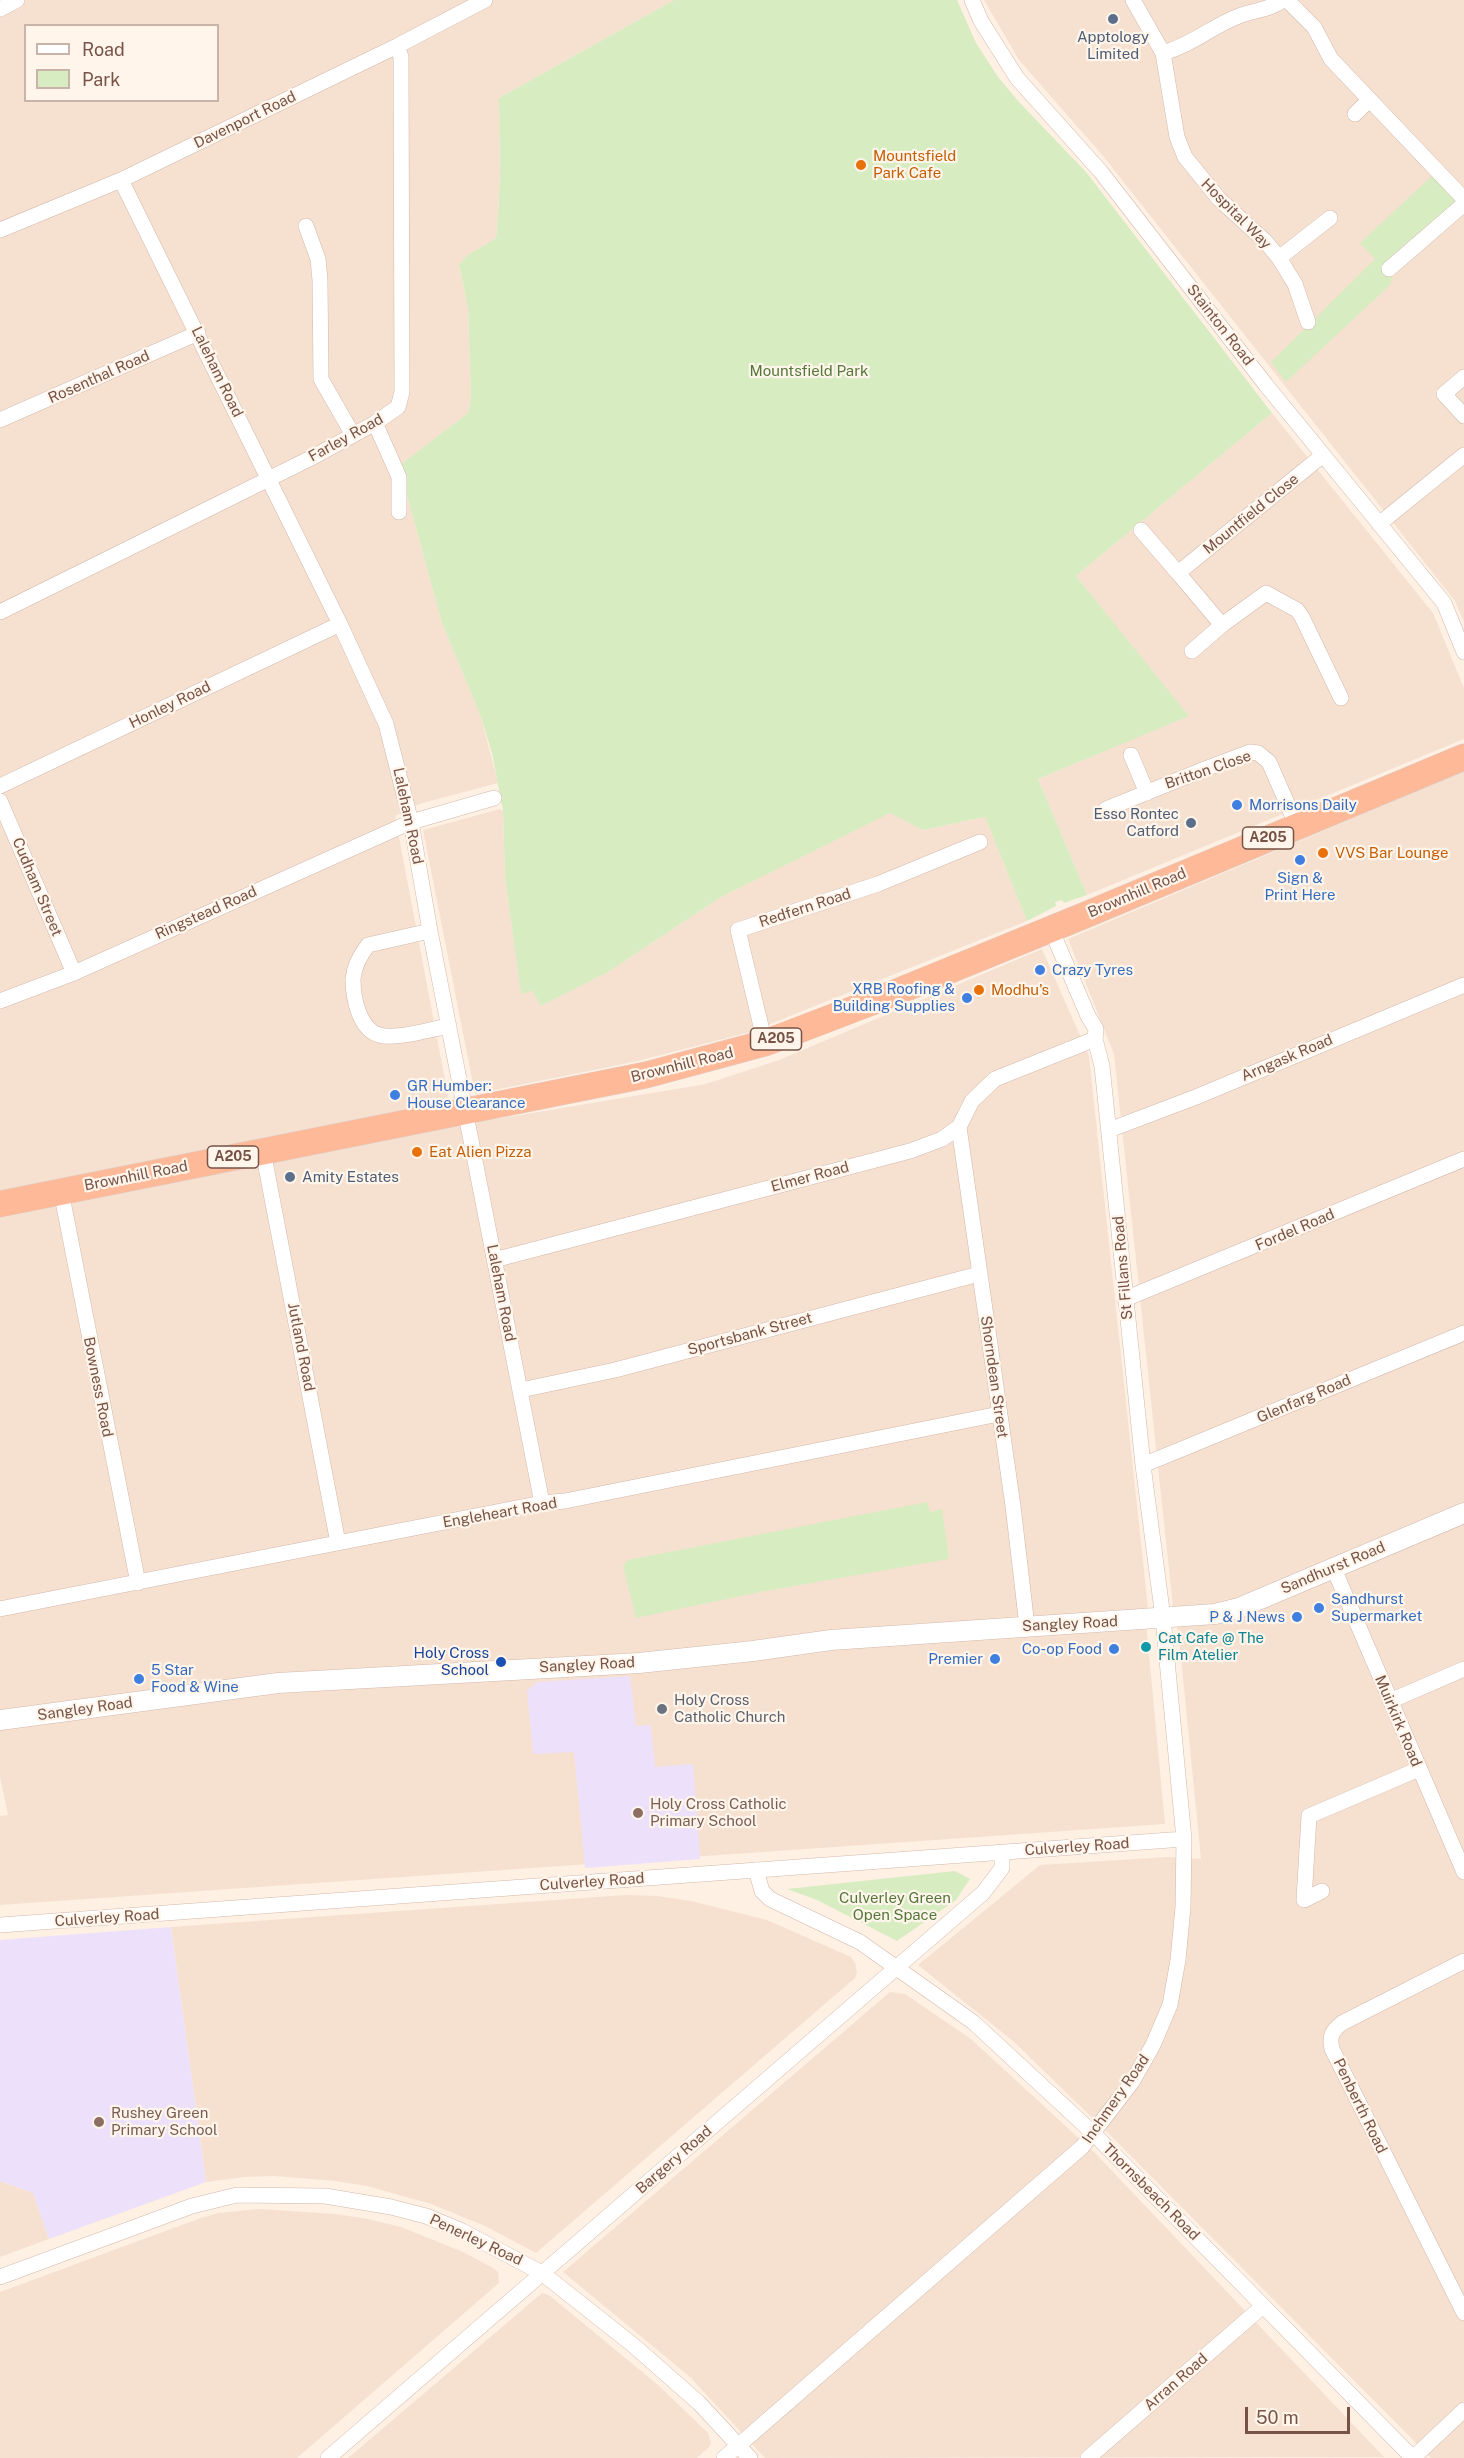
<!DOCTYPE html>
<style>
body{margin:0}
#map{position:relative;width:1464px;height:2458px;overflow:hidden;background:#fef0e3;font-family:"Public Sans",sans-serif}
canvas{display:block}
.legend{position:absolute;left:24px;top:24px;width:195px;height:78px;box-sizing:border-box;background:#fff5eb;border:2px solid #c9b4a9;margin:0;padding:8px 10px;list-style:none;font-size:18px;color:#775347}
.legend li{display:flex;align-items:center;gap:12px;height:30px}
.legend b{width:30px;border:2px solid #c9b4a9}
.scale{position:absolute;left:1245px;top:2407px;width:105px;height:27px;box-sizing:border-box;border:3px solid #775347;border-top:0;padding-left:8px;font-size:18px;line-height:21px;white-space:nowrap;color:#775347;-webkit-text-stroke:4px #fff5eb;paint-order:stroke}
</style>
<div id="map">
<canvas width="1464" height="2458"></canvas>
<ul class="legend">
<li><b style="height:8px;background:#fff"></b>Road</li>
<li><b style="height:16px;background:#d7ecc1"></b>Park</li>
</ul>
<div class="scale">50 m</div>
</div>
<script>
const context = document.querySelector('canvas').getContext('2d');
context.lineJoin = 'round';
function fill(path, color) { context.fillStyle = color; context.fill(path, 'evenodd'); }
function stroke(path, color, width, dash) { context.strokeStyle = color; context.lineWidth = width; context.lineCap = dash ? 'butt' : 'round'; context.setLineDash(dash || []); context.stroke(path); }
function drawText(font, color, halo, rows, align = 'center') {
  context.font = font + ' "Public Sans",sans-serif'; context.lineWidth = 4.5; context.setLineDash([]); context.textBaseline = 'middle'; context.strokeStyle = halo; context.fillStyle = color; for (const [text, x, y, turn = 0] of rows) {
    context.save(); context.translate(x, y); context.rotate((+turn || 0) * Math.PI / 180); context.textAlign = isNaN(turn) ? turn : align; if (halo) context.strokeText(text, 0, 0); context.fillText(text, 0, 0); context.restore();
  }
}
fill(new Path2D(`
 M0,0H674L499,98L500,176L497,232L495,239L468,255L459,266L468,308L471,396L469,412L399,466L442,623L481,717L498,783L419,804L395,816L449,1101L0,1191ZM26,26H218V100H26Z
 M984,0H1464V622L1455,601L1103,156L1019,60Z
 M1272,413L1433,613L1464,688V739L1087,895L1038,779L1188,716L1076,576Z
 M1464,771V2458H1431L1108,2133L1013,2041L918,1965L1040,1865L1168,1857L1201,1859L1179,1638L1173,1607L1114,1054L1068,939Z
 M500,809L503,811L505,877L521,993L532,991L541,1006L608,972L721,897L890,812L923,830L985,817L1027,921L750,1032L638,1061L475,1094L423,830Z
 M1042,949L1089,1056L1148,1608L1147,1633L1165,1824L0,1905V1816L8,1815L0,1777V1218L454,1126L706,1084L779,1060Z
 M626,1895L657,1896L691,1901L767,1920L851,1957L855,1963L857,1972L855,1978L536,2253L485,2226L431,2204L367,2186L335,2181L274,2176L245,2177L206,2182L171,1927Z
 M890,1992L905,1994L971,2039L1096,2154L1384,2457L765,2458L690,2377L563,2272Z
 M0,2181L33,2193L49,2239L0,2257Z
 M259,2209L335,2214L368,2219L401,2227L463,2252L493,2268L498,2272L499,2283L297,2458H0V2292L198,2219L218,2213Z
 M542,2293L549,2295L658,2385L708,2433L711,2443L709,2447L697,2458H348Z`), '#f6e1d1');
fill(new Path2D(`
 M630,1676L636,1726L651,1725L655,1767L693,1764L700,1859L585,1868L574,1752L533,1754L527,1690L538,1682Z
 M171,1927L206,2182L49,2239L33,2193L0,2181V1940Z`), '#ede0fa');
fill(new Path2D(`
 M674,0H957L976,43L998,77L1019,102L1086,172L1272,413L1076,576L1189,716L1038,779L1087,895L1064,903L1062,900L1055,902L1056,906L1027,921L985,817L923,830L890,813L721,897L608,972L541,1006L532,991L521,994L505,877L503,811L492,753L481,717L442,623L399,466L469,412L471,396L468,308L459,265L468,255L495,239L497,232L500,176L499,98Z
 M1434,174L1456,199L1455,205L1399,258L1390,285L1286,382L1271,362L1375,259L1360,243Z
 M927,1502L930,1512L942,1509L949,1559L760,1592L636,1618L623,1566L628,1560Z
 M955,1871L970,1879L956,1900L897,1941L817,1900L787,1889Z`), '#d7ecc1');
const minor = new Path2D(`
 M972,0L981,21L1017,78L1101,172L1266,385L1444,603L1464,652
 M1133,0L1163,53L1177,137L1185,157L1219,199L1265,241L1279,258L1295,284L1308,322
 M1287,0L1314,27L1331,59L1464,199
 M0,9L17,0
 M1163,53C1194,44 1212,26 1239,16C1254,10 1270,10 1283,0
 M1355,114L1369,100
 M121,180L340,624L386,724L411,822L430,931L542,1503
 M306,226L318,259L320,280L321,379L353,435
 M0,230L121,180L397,46L485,0
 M1279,258L1330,218
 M1389,269L1464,204
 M1464,377L1444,394L1464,416
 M0,420L198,333
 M375,423L399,477V512
 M1323,455L1178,573L1222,625L1266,593L1297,610L1302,617L1341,698
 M1379,524L1464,455
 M1141,530L1178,573
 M0,612L313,457L375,423L398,407L402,392L401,57L397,46
 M1192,651L1222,625
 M1131,755L1147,793
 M0,786L340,624
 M0,801L74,973
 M1106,809L1205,769L1250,752L1258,753L1269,762L1297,826
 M430,931L368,945C361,954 354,967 353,979C353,998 359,1029 379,1035C396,1040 431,1029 449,1026
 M0,1001L74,973L411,822L494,798
 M765,1043L738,930L878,884L980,842
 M959,1127L1013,1506L1027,1626
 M1109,1130L1196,1097L1464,985
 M263,1151L338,1543
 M61,1191L138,1583
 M494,1260L910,1151L942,1139L959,1127L972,1101L995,1079L1095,1039
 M1125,1299L1464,1159
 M521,1390L615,1370L979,1274
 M1143,1465L1464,1333
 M1334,1569L1464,1872
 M0,1609L542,1503L565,1501L999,1414
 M1390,1701L1464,1669
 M756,1870L762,1891L770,1899L860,1942L973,2022L1093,2133L1413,2458L1464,2410
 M1322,1891L1304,1900L1309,1816L1419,1769
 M0,1925L1184,1839
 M1464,1961L1342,2023C1332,2031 1329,2036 1332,2049L1464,2313
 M0,2277L192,2206L237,2195L325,2196L391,2207L426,2216L462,2231L542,2273L633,2345L699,2403L750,2458
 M328,2458L983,1893L1002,1868V1852
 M724,2458L1082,2147L1132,2082L1153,2045L1170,2005L1178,1960L1183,1907L1184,1839L1163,1618L1143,1465L1102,1066L1095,1039L1096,1029L1088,1016L1051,929
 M1088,2458L1263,2306`);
const tertiary = new Path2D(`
 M0,1720L278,1683L639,1663L753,1651L831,1640L1215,1614L1239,1608L1464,1513`);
const trunk = new Path2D(`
 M0,1204L646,1075L765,1043L872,1002L1083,916L1464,757`);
stroke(minor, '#d2b8ab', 16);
stroke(tertiary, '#d2b8ab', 21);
stroke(trunk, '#d9cfcb', 27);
stroke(minor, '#fff', 15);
stroke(tertiary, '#fff', 20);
stroke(trunk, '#feb998', 26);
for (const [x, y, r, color] of [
 [1113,19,6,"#5c6f8a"],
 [861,165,6,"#e8710a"],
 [1237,805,6,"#3f7fe0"],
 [1191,823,6,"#5c6f8a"],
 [1323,853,6,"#e8710a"],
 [1300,860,6,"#3f7fe0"],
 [1040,970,6,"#3f7fe0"],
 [979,990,6,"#e8710a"],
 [967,998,6,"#3f7fe0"],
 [395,1095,6,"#3f7fe0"],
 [417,1152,6,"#e8710a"],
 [290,1177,6,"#5c6f8a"],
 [1319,1608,6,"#3f7fe0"],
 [1297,1617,6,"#3f7fe0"],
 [1146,1647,6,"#0f9aa8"],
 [1114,1649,6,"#3f7fe0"],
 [995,1659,6,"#3f7fe0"],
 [501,1662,6,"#1a4fb4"],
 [139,1679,6,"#3f7fe0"],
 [662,1709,6,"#6b7280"],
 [638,1813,6,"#8d6e63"],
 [99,2122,6,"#8d6e63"]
]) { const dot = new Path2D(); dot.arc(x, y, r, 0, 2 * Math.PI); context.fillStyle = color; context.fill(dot); stroke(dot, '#fff5eb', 2); }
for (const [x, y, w] of [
 [1268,838,51],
 [776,1039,51],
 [233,1157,51]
]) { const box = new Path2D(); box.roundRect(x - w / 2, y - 11, w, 22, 4.5); context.fillStyle = '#fff5eb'; context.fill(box); stroke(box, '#775347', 1.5); }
drawText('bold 14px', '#775347', null, [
 ["A205",1268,838],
 ["A205",776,1039],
 ["A205",233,1157]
]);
drawText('15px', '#4e5e75', '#fff5eb', [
 ["Apptology",1113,37],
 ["Limited",1113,54],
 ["Esso Rontec",1179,814,"right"],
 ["Catford",1179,831,"right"],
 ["Amity Estates",302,1177,"left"]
]);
drawText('15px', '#775347', '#fff5eb', [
 ["Davenport Road",245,120,-26],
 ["Hospital Way",1236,214,45],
 ["Stainton Road",1220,325,52],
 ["Laleham Road",217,372,64],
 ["Rosenthal Road",99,377,-24],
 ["Farley Road",346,438,-29],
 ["Mountfield Close",1251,514,-39],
 ["Honley Road",170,705,-26],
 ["Britton Close",1208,770,-19],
 ["Laleham Road",408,816,78],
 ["Cudham Street",37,887,67],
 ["Brownhill Road",1137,893,-23],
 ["Redfern Road",805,908,-18],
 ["Ringstead Road",206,913,-24],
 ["Arngask Road",1287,1058,-23],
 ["Brownhill Road",682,1065,-14],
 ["Brownhill Road",136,1176,-11],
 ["Elmer Road",810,1177,-15],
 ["Fordel Road",1295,1230,-23],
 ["St Fillans Road",1123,1268,-95],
 ["Laleham Road",501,1293,79],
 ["Sportsbank Street",750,1334,-15],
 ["Jutland Road",301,1347,79],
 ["Shorndean Street",994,1377,82],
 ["Bowness Road",98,1387,79],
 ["Glenfarg Road",1304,1399,-23],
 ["Engleheart Road",500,1513,-10],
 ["Sandhurst Road",1333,1568,-23],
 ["Sangley Road",1070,1624,-3],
 ["Sangley Road",587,1665,-3],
 ["Sangley Road",85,1709,-8],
 ["Muirkirk Road",1398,1721,67],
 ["Culverley Road",1077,1847,-4],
 ["Culverley Road",592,1882,-4],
 ["Culverley Road",107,1918,-4],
 ["Inchmery Road",1116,2099,-55],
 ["Penberth Road",1360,2106,64],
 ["Bargery Road",674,2160,-41],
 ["Thornsbeach Road",1151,2192,45],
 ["Penerley Road",476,2240,25],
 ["Arran Road",1176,2382,-41]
]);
drawText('15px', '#c56008', '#fff5eb', [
 ["Mountsfield",873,156],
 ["Park Cafe",873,173],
 ["VVS Bar Lounge",1335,853],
 ["Modhu's",991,990],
 ["Eat Alien Pizza",429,1152]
], 'left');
drawText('15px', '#54783c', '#fff5eb', [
 ["Mountsfield Park",809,371],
 ["Culverley Green",895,1898],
 ["Open Space",895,1915]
]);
drawText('15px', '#366cbe', '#fff5eb', [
 ["Morrisons Daily",1249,805],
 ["Sign &",1300,878,"center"],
 ["Print Here",1300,895,"center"],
 ["Crazy Tyres",1052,970],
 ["XRB Roofing &",955,989,"right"],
 ["Building Supplies",955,1006,"right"],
 ["GR Humber:",407,1086],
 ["House Clearance",407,1103],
 ["Sandhurst",1331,1599],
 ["Supermarket",1331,1616],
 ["P & J News",1285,1617,"right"],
 ["Co-op Food",1102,1649,"right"],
 ["Premier",983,1659,"right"],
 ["5 Star",151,1670],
 ["Food & Wine",151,1687]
], 'left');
drawText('15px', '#0d838f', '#fff5eb', [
 ["Cat Cafe @ The",1158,1638],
 ["Film Atelier",1158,1655]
], 'left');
drawText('15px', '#164399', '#fff5eb', [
 ["Holy Cross",489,1653],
 ["School",489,1670]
], 'right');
drawText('15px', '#5b616d', '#fff5eb', [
 ["Holy Cross",674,1700],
 ["Catholic Church",674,1717]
], 'left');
drawText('15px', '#785e54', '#fff5eb', [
 ["Holy Cross Catholic",650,1804],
 ["Primary School",650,1821],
 ["Rushey Green",111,2113],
 ["Primary School",111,2130]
], 'left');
</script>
